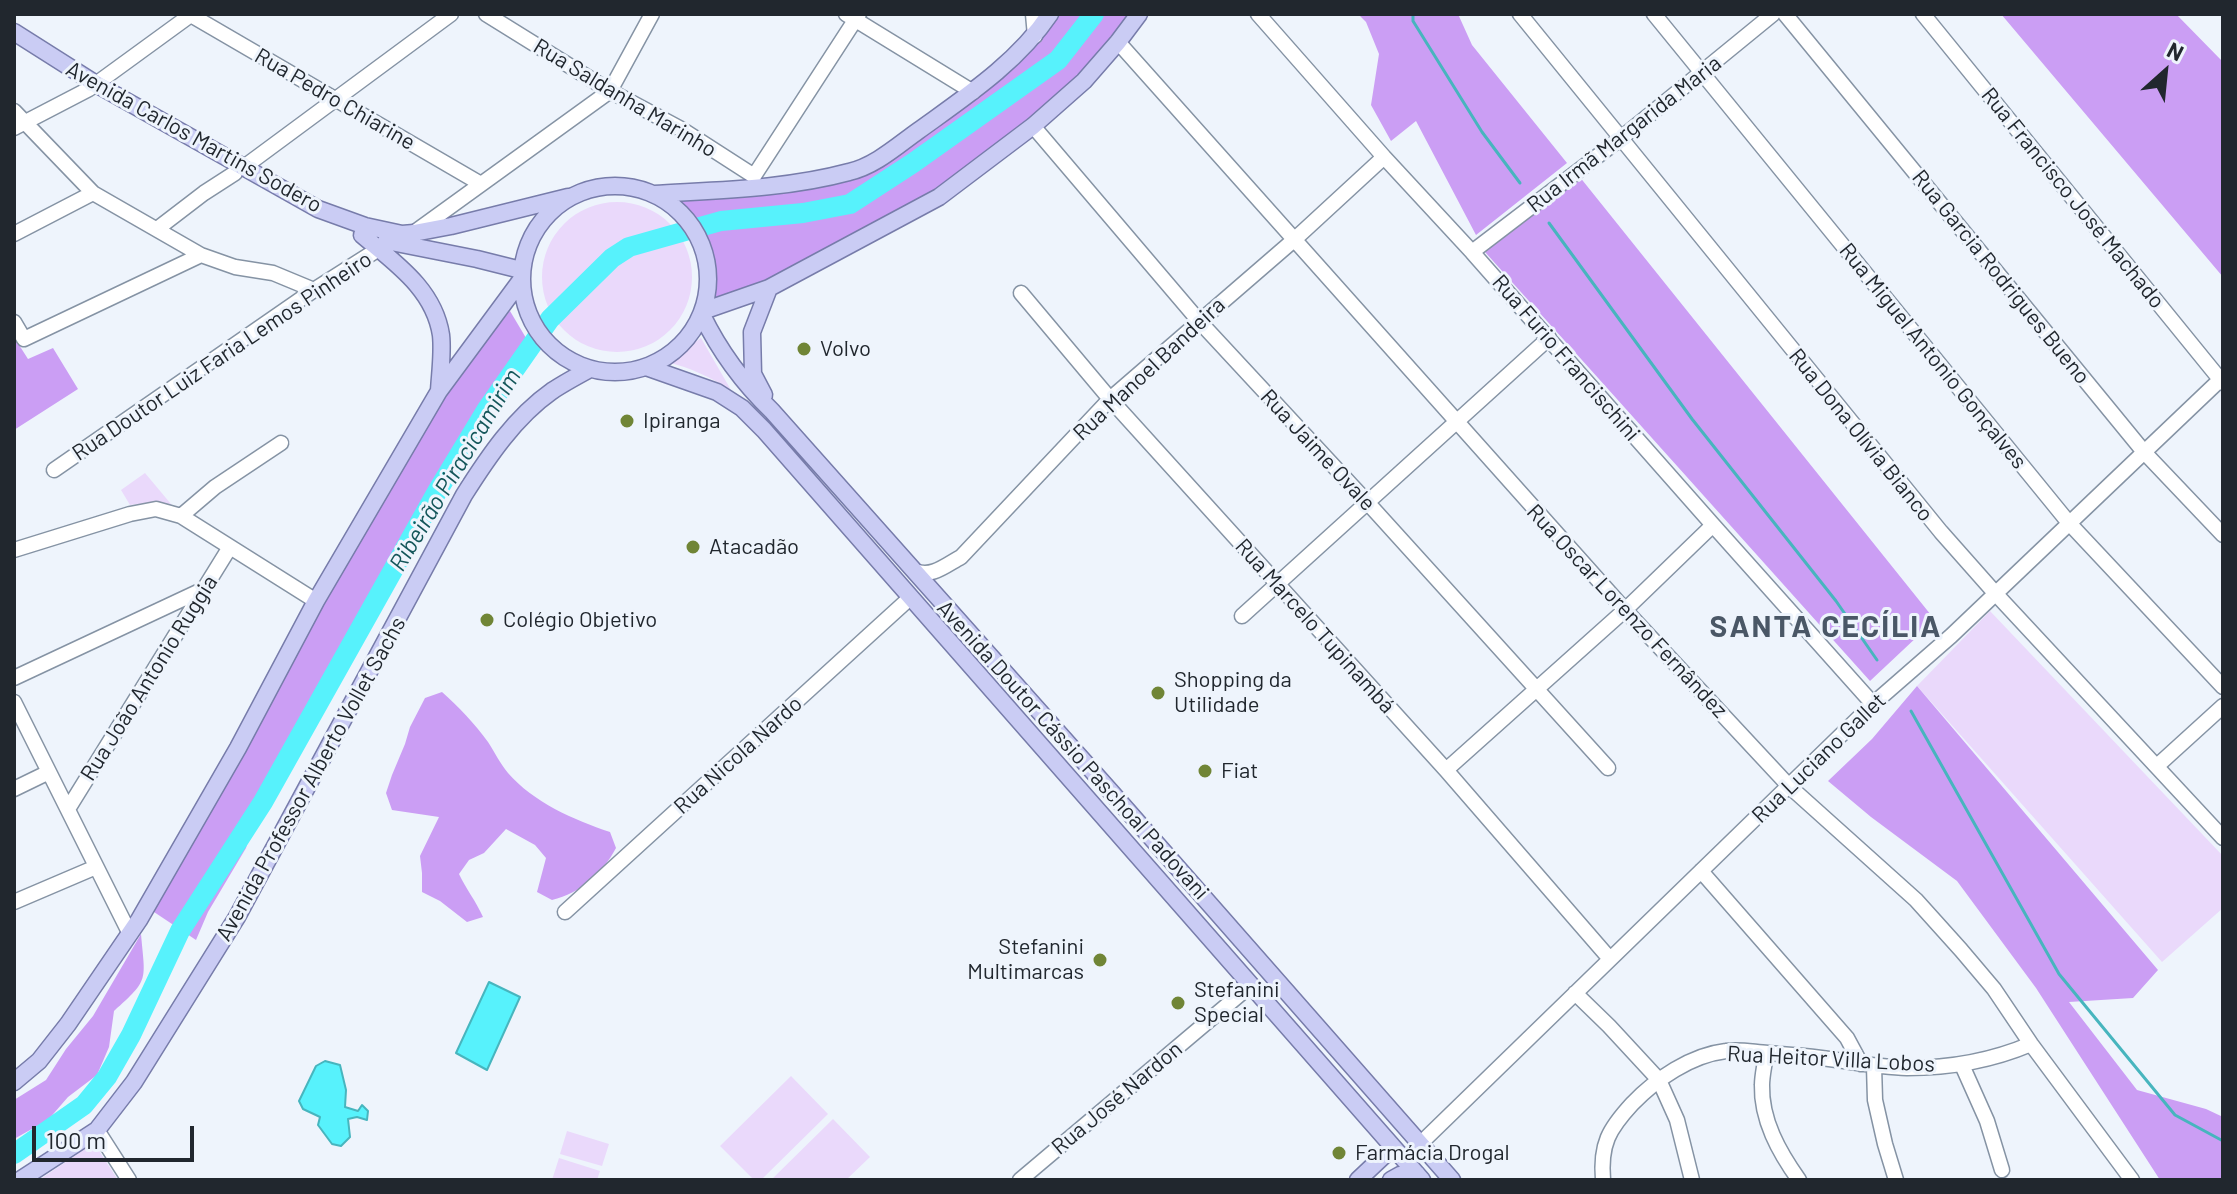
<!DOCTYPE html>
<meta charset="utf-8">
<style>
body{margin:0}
#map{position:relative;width:2237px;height:1194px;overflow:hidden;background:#eef4fc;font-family:Barlow,sans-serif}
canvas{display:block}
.frame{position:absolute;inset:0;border:16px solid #21272e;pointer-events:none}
.north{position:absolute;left:2125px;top:32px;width:80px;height:80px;-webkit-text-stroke:6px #eef4fc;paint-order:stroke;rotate:27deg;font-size:22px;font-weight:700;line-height:32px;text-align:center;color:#21272e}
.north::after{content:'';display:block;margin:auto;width:28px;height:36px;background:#21272e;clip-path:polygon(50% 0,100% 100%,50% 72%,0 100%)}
.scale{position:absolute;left:32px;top:1126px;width:162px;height:36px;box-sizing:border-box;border:4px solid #21272e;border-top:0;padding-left:10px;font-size:24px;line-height:28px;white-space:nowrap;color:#21272e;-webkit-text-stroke:6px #eef4fc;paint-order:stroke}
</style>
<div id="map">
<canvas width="2237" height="1194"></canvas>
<div class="frame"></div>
<div class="north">N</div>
<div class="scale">100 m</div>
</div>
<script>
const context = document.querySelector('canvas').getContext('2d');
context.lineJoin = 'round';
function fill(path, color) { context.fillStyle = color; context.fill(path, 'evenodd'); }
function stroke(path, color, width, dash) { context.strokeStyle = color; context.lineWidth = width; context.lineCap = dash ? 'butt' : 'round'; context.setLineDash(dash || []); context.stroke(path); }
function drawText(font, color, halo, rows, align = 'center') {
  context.font = font + ' Barlow,sans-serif'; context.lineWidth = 6; context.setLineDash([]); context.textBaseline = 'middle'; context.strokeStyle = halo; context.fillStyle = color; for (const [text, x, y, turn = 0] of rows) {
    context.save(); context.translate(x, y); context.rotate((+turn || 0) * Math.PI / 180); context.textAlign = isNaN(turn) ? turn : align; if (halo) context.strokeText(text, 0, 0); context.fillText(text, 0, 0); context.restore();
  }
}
fill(new Path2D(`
 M542 277a75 75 0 1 1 150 0a75 75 0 1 1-150 0Z
 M701,338L731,390C710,377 691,368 667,362Z
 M145,473L176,510L149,503L130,505L121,490Z
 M1990,611L2223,856V908L2162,962L1917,686Z
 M791,1076L828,1114L761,1180H754L720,1146Z
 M833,1119L870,1157L846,1180H771Z
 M567,1131L609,1144L602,1166L560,1154Z
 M94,1143L118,1180H39Z
 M559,1158L600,1171L597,1180H552Z`), '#ead9fb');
fill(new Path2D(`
 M1049,14H1139L1118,42L939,197L703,311L709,286L707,261L686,218L654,194L853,172L973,92Z
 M1358,14H1458L1472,45L1567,163L1476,235L1416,121L1391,141L1371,105L1379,54L1366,22Z
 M2001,14H2176L2223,62V277Z
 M1579,176L1935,620L1870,681L1485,252Z
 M510,311L529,343L476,419L437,483L261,796L246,848L208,912L196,940L151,910L322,599L443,393Z
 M14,337L28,359L53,348L78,389L14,430Z
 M1917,686L2158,970L2133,998L2069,1002L2137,1090L2206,1109L2223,1117V1180H2160L2036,988L1957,881L1871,817L1828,781L1872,739Z
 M442,692C458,706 475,724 488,742C495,753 500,763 508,773C533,802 574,820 610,832L616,848C602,874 581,893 552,900L537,892L546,858L535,845L506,829L484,853L469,860L459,874C466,889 476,901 483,917L467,922L440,901L422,892V873L420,856L439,817L392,810L386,793L392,775L405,744L410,727L425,698Z
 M141,934C145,981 150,979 114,1011L109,1047L97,1075L68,1097L48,1120L14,1139V1100L46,1080L66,1049L93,1016Z`), '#cb9ef4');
const water = new Path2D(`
 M489,982L520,997L487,1070L456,1053Z
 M325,1061L340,1065L346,1090L345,1107L358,1111L362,1105L368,1111L367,1120L357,1117L348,1119L350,1137L341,1146L332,1144L318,1125L320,1117L303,1109L299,1101L316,1066Z`);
fill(water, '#57f2fc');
stroke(water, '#47b5be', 2);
stroke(new Path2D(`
 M1413,14V21L1482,132L1520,183
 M1549,223L1692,419L1836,601L1877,660
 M1911,711L2059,974L2175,1115L2223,1141`), '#47b5be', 3);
stroke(new Path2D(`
 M14,1154L84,1105L107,1077L131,1035L180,931L263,802L438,490L487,409L550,319L612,258L629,247L721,221L803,213L850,204L913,163L1058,60L1094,14`), '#57f2fc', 20);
const minor = new Path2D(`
 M189,14L481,184
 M486,14L610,91L681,129L754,176
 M846,14L973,92
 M1033,14L1035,36
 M1258,14L1384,157L1472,252L1713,525L1873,704
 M1520,14L1941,532L1995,593L2223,838
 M1654,14L2069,523L2223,687
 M1785,14L2144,452L2223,535
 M1923,14L2223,383
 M1118,42L1625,610L1789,786L1916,900L1961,950L1994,989L2031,1044L2132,1180
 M14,111L93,193L201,255L235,267L273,273L314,290
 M1033,126L1199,321L1367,502L1608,768
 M14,128L89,89L192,14
 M244,167L451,14
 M754,176L859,14
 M157,229L204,193L235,173
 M415,232L610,91L652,14
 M14,234L93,193
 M1472,252L1620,139L1773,14
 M1021,293L1110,399L1446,770L1610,959
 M14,322L24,339L201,255
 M54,470L314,290L388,243
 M181,516L215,487L281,443
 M14,550L130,514L156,509L181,516L316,601
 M915,571C932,578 946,565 961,557L1110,399L1295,239L1384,157
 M1242,616L1549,338
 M14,678L202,590
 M14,702L130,934
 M2157,766L2223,706
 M1446,770L1625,610L1713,525
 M14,789L49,772
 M68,809L230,547
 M1701,871L1847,1038L1861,1064
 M14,902L96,867
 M565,912L911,597
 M1575,993L1609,1026L1659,1080L1677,1120L1692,1180
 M1766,1053C1765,1064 1762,1075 1762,1085C1761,1120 1779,1152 1799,1180
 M1962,1065L1987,1121L2002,1170
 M1874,1066L1875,1100L1885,1144L1896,1180
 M97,1130L129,1180
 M1420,1144L1873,704L1951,636L2223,377
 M1020,1180L1251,985
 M1603,1180C1600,1144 1609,1129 1632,1104C1656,1079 1691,1055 1726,1051C1740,1049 1753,1052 1768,1053C1780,1054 1792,1055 1804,1056C1838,1059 1872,1067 1907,1068C1950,1068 1991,1061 2031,1044`);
const major = new Path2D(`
 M14,32L96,84L318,209L365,226L402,234L414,233L451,226L568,197
 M522 279a93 93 0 1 1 186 0a93 93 0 1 1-186 0Z
 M654,194C719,190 786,189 849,172C875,166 897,146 918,131C965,97 1017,63 1050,14
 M362,235C395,263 434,289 441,335C443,353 440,373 439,391
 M386,241L477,259L521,270
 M703,311L769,288L939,197L1033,126L1084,81L1118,42L1139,14
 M702,315C720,352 742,382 772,411L1112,793L1452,1180
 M646,367L717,392L742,408L764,430L1422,1180
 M764,395L753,374L752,332L769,288
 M14,1082L39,1061L68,1024L139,920L238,748L316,601L439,391L521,280
 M20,1180L97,1130L134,1082L237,917L464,495C488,457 515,417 552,391C564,383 577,376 590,369
 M1358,1180L1393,1147
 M1391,1180L1400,1175L1417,1174`);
stroke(minor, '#8593a4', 17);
stroke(major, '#777caa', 19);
stroke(minor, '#fff', 14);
stroke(major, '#caccf4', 16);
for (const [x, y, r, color] of [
 [804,349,8,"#708536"],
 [627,421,8,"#708536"],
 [693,547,8,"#708536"],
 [487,620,8,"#708536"],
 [1158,693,8,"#708536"],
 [1205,771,8,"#708536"],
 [1100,960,8,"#708536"],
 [1178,1003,8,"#708536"],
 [1339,1153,8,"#708536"]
]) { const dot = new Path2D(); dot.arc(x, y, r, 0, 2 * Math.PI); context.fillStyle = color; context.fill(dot); stroke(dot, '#eef4fc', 3); }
drawText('22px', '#21272e', '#eef4fc', [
 ["Rua Saldanha Marinho",625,98,31],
 ["Rua Pedro Chiarine",335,99,30],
 ["Rua Irmã Margarida Maria",1624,134,-38],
 ["Avenida Carlos Martins Sodero",194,137,29],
 ["Rua Francisco José Machado",2073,198,51],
 ["Rua Garcia Rodrigues Bueno",2001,277,51],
 ["Rua Doutor Luiz Faria Lemos Pinheiro",222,356,-34],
 ["Rua Miguel Antonio Gonçalves",1933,356,51],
 ["Rua Furio Francischini",1566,358,49],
 ["Rua Manoel Bandeira",1149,369,-43],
 ["Rua Dona Olívia Bianco",1861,435,51],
 ["Rua Jaime Ovale",1318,450,47],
 ["Rua Oscar Lorenzo Fernândez",1627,611,47],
 ["Rua Marcelo Tupinambá",1315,626,48],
 ["Rua João Antonio Ruggia",149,678,-58],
 ["Avenida Doutor Cássio Paschoal Padovani",1073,750,48],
 ["Rua Nicola Nardo",738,755,-42],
 ["Rua Luciano Gallet",1819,758,-44],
 ["Avenida Professor Alberto Vollet Sachs",311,779,-61],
 ["Rua Heitor Villa Lobos",1831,1059,3],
 ["Rua José Nardon",1117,1098,-40]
]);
drawText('22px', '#21272e', '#eef4fc', [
 ["Volvo",820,349],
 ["Ipiranga",643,421],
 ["Atacadão",709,547],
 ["Colégio Objetivo",503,620],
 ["Shopping da",1174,680],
 ["Utilidade",1174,705],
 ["Fiat",1221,771],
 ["Stefanini",1084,947,"right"],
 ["Multimarcas",1084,972,"right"],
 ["Stefanini",1194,990],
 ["Special",1194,1015],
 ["Farmácia Drogal",1355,1153]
], 'left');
drawText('italic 24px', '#14565a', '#eef4fc', [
 ["Ribeirão Piracicamirim",455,470,-59]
]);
context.letterSpacing = '2px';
drawText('bold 30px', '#4a5766', '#eef4fc', [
 ["SANTA CECÍLIA",1826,627]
]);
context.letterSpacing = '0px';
</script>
